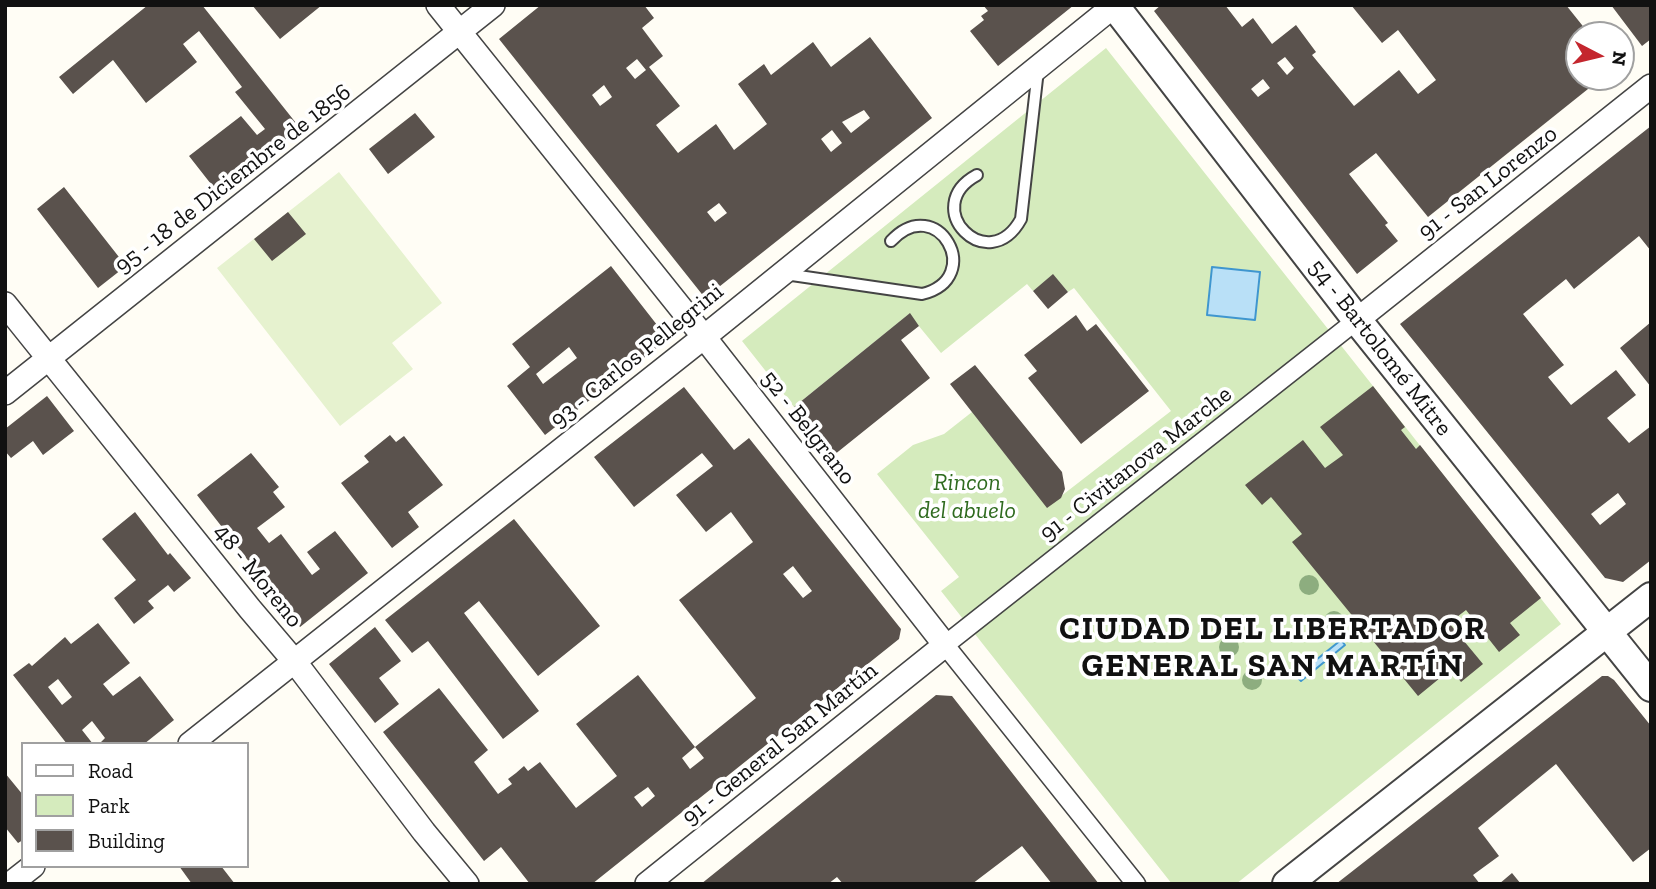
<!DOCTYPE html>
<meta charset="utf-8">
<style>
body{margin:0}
#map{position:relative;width:1656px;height:889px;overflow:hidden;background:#fffdf5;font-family:"Zilla Slab",serif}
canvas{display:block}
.frame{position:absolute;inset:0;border:7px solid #111;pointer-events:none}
.legend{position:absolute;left:21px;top:742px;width:228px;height:126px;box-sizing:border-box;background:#fff;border:2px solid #a0a0a0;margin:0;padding:9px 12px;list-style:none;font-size:21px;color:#111}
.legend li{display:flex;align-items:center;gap:14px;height:35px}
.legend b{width:35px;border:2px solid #a0a0a0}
.north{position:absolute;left:1565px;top:21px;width:70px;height:70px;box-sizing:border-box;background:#fff;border:2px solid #a0a0a0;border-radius:50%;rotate:97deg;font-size:19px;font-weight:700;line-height:28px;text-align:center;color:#111}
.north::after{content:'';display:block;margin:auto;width:24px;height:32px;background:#c4262e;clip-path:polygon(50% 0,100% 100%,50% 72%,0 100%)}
</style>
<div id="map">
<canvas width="1656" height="889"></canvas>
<div class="frame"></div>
<ul class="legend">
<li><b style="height:9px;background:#fff"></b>Road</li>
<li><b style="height:19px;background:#d5ebbd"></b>Park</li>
<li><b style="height:19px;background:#5a524d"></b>Building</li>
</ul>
<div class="north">N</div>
</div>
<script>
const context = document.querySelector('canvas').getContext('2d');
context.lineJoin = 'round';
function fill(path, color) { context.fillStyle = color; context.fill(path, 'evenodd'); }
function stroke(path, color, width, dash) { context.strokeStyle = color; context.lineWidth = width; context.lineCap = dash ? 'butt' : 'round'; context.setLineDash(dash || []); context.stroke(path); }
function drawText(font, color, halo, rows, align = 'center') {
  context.font = font + ' "Zilla Slab",serif'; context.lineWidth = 7; context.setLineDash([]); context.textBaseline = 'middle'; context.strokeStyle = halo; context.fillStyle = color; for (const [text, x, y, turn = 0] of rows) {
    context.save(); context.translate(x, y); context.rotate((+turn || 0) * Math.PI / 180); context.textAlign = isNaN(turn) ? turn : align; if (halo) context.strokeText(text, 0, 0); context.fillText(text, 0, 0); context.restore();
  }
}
fill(new Path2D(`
 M1106,48L1561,624L1236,884H1172L941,591L959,577L877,474L913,445L944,434L972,412L1047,507L1171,411L1074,288L1068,292L1053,275L1033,291L1027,284L941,353L909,314L794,407L742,341Z`), '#d5ebbd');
fill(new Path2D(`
 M339,172L442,303L392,343L413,369L340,426L217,268Z`), '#e6f2cf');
const water = new Path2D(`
 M1212,267L1260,272L1255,320L1207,315Z
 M1341,640L1345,645L1301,681L1296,676Z`);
fill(water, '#b9e0f7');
stroke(water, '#3f96cf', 2);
fill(new Path2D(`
 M148,5H202L300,128L218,193L189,156L241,116L257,135L265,129L235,92L242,87L199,31L183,44L197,62L146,103L113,60L73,94L59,77Z
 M252,5H322L280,39Z
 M541,5H644L654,18L642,28L663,56L649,67L680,106L656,125L678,153L716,124L734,150L767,124L738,84L764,64L771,75L813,42L831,67L870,37L932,118L705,298L499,39ZM637,59L646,70L635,79L626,68ZM604,85L612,97L600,106L592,95ZM864,110L870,118L851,133L842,122ZM832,130L842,143L831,152L821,139ZM719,203L727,213L715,222L707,212Z
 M983,5H1074L998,66L970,31L984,20L981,16L988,11Z
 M1161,5H1225L1242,27L1253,18L1272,44L1296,25L1316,52L1312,55L1354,106L1399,70L1418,94L1436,80L1398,30L1382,43L1351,5H1566L1590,35H1579V77H1603L1428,217L1376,153L1349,174L1388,223L1385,225L1398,241L1357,274L1154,11ZM1285,57L1294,68L1287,75L1277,63ZM1263,79L1270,88L1258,97L1251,89Z
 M1611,5H1651V39L1642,46Z
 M415,113L435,137L388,174L369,149Z
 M1651,126V251L1639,236L1574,289L1566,279L1523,314L1564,365L1548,377L1571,405L1616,370L1636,395L1607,418L1629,443L1651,426V560L1623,582L1605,578L1400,324ZM1618,493L1626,504L1600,525L1591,514Z
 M64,187L126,266L98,288L37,209Z
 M288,212L306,234L272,261L254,239Z
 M611,266L668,339L545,435L507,386L530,367L512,344ZM569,347L577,358L543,384L536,374Z
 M1053,274L1068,292L1048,309L1033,291Z
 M910,313L919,326L901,340L930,378L834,455L794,407Z
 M1076,315L1087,331L1096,324L1149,391L1081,444L1028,378L1037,371L1024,355Z
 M1651,322V387L1620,348Z
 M975,365L1062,472L1065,489L1061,498L1047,508L950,384Z
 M1373,386L1405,427L1401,430L1416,449L1420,445L1541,598L1510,623L1520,635L1499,652L1466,610L1449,623L1483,664L1461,682L1451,669L1418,696L1292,542L1302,534L1271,497L1262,505L1245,485L1303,440L1325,468L1343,455L1320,427Z
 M684,387L734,450L749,438L901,629L899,639L592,884H530L501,847L484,861L383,732L439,688L488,750L474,762L498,794L512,784L508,779L516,773L524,766L528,771L540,762L576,808L617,776L576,724L638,675L695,747L682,758L690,769L704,758L695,747L756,698L679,600L753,542L731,512L706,532L676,495L713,466L702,453L634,507L594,457ZM793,566L812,591L803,598L783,574ZM648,787L655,796L642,807L634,797Z
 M47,396L74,431L43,455L33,441L11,458L5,451V429Z
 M390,435L396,442L404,436L443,485L408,512L419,527L392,548L341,483L369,462L364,456Z
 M251,453L279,487L273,492L285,507L257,528L269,543L281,534L312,575L320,569L307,552L335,531L368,573L300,627L197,495Z
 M135,512L168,555L170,553L191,578L174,592L168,585L148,601L154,608L134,624L114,598L136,580L102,539Z
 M514,519L600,626L538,676L479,601L464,613L539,711L503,739L428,641L412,653L385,620Z
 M98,623L130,663L103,684L113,696L140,676L174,720L144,744H99L105,738L92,721L82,730L93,744H67L13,675L29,663L32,666L65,637L71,644ZM58,679L72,697L62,705L48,687Z
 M375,627L401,661L379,678L399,704L375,723L329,664Z
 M1602,676H1608L1614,680L1651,726V848L1633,862L1556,764L1478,828L1499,856L1473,875L1480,884H1336Z
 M936,695L952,696L1099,884H1052L1022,846L972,884H843L837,877L828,884H701Z
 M5,773L23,795V840L18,843L5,827Z
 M179,866H221L235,884H192Z
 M1512,873L1521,884H1499Z`), '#5a524d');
const service = new Path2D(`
 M977,175C918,207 988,279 1021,219L1038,70
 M785,274L922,294C987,278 937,191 891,241`);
const pedestrian = new Path2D(`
 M1136,884L945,645L1357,320`);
const minor = new Path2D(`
 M438,5L704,337L945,645L647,884
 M5,304L250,609L295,662L424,832L467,884
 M1357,320L1651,86
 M5,393L493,5
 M190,744L704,337L1115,5
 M10,884L33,866`);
const tertiary = new Path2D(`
 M1114,5L1357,320L1651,687
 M1287,884L1651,597`);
stroke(service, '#444', 14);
stroke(pedestrian, '#444', 21);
stroke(minor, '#444', 26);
stroke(tertiary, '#444', 32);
stroke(service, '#fff', 10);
stroke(pedestrian, '#fff', 18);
stroke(minor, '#fff', 23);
stroke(tertiary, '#fff', 28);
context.fillStyle = '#8dad7f';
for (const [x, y] of [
 [1309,585],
 [1334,621],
 [1229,647],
 [1252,680]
]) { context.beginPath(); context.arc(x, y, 10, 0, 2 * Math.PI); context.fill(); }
drawText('24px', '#111', '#fff', [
 ["95 - 18 de Diciembre de 1856",233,179,-38],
 ["91 - San Lorenzo",1488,183,-38],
 ["54 - Bartolomé Mitre",1380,348,52],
 ["93 - Carlos Pellegrini",637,356,-39],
 ["52 - Belgrano",808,428,52],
 ["91 - Civitanova Marche",1136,464,-38],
 ["48 - Moreno",258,576,51],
 ["91 - General San Martín",780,744,-39]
]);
drawText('italic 24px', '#2f6b1f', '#fff', [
 ["Rincon",967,483],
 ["del abuelo",967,511]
]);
context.letterSpacing = '2px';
drawText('bold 32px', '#111', '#fff', [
 ["CIUDAD DEL LIBERTADOR",1273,630],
 ["GENERAL SAN MARTÍN",1273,667]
]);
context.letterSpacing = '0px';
</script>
